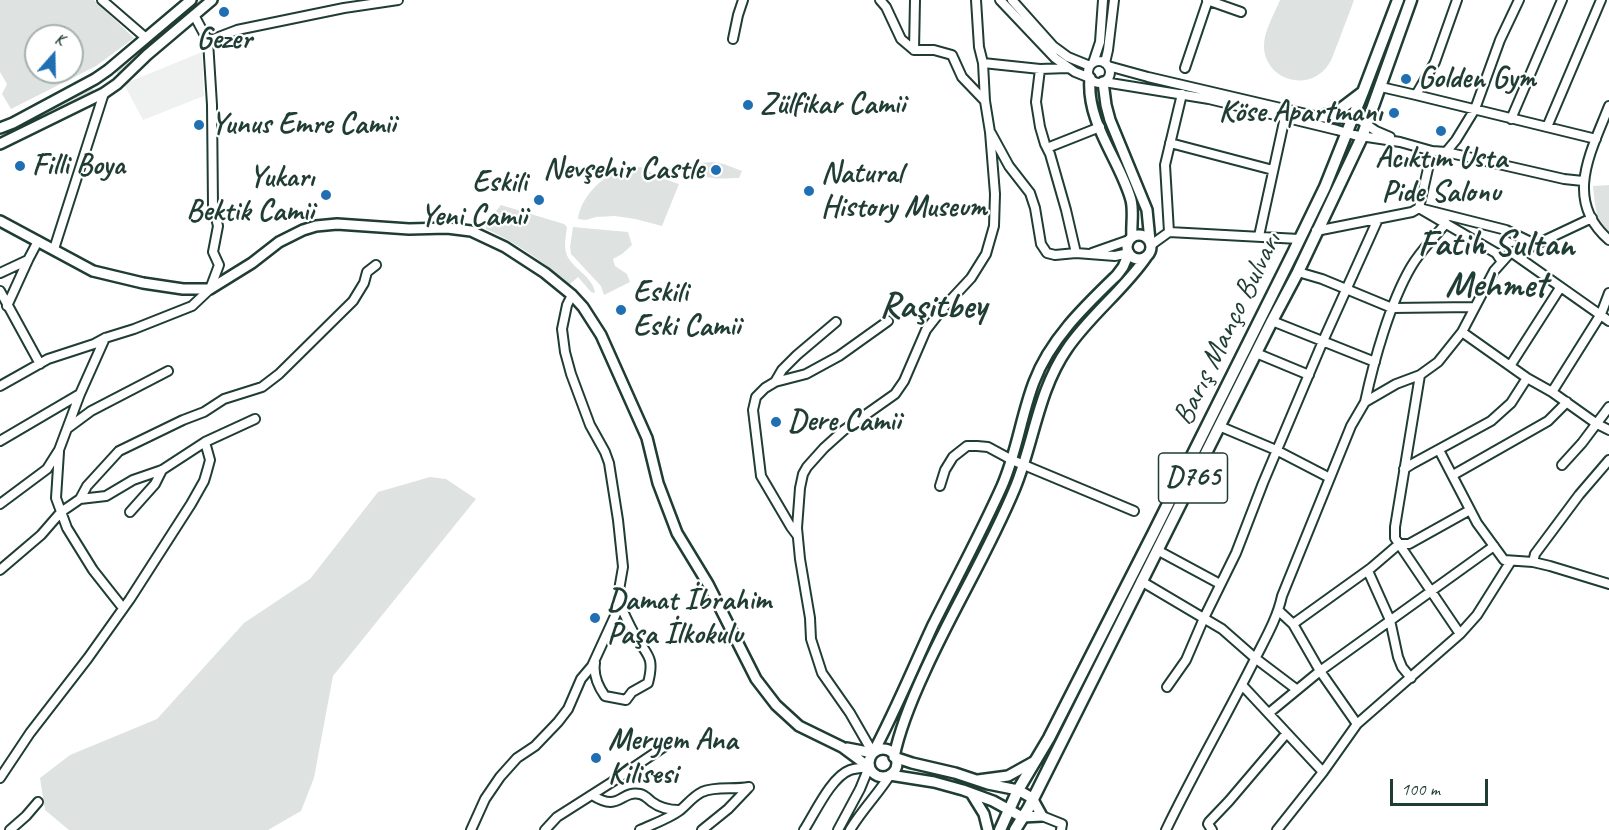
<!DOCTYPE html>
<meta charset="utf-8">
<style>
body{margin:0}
#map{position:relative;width:1609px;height:830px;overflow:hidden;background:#fff;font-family:Caveat,sans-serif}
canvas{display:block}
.north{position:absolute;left:24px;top:24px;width:60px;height:60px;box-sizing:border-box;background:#fff;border:2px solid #a5b1ae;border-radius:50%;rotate:20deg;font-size:16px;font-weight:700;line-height:24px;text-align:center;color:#1f3d34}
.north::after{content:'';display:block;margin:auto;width:21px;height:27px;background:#1f6fb2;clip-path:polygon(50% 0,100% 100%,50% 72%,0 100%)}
.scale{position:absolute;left:1390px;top:779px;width:98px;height:27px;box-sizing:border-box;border:3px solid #1f3d34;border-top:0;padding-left:8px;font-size:18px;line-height:21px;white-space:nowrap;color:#1f3d34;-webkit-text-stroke:4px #fff;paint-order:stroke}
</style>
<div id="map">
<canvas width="1609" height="830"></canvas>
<div class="north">K</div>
<div class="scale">100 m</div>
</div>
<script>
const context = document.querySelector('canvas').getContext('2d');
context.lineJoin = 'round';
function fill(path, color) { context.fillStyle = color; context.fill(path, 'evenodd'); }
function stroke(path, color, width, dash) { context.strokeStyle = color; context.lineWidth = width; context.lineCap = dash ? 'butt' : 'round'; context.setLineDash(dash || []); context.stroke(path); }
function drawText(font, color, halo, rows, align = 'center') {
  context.font = font + ' Caveat,sans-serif'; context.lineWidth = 4.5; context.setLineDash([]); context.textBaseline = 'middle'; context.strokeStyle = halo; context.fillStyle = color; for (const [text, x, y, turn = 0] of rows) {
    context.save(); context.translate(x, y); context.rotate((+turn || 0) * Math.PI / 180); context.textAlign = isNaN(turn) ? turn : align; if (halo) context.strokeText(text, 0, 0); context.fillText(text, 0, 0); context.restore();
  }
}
fill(new Path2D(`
 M202,52L204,96L143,120L124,84Z`), '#eef1f0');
fill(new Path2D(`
 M0,0H94L134,38L96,66L11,109L2,94L7,84L0,72ZM36,36H72V72H36Z
 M199,0H207L119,76L115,70L142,49Z
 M1280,0H1354C1349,14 1343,29 1338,43C1334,52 1332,61 1326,68C1306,92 1266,79 1264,48C1263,32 1274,15 1280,0Z
 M1403,0H1409L1366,117L1359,113L1386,46Z
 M90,85L94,91L93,94L0,140V133Z
 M712,162L724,164L742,171L739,178C725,178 707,181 697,172V167L701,163Z
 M641,167L661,178L679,184L662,226L635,219L615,216L596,217L586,220L578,219C581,197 601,177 621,170C627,169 634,168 641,167Z
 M1609,185V233C1595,221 1595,203 1593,186Z
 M501,205L564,224L567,227C566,235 564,245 566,252C569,267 592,275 595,292L594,293L591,292L578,277L569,285C545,263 516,242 486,229V223Z
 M573,227L628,232L632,245L622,254L613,259L615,266L627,274L630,282L604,295L601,286L571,254L570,247Z
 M430,477L446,479L476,499L333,676L314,778L301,811L268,830H69L45,810L40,778L70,755L157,719L244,623L310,579L378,492Z`), '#dee3e2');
const minor = new Path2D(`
 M102,0L146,38
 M880,0L886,7L901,39L914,50H934L952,55L962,77L985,101
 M1000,0L1055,58L1075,72L1090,78
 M1012,0L1053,46L1068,57L1090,66
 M1207,0L1241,12
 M733,39L738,15L743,0
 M208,41L237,30L344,8L398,0
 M914,50L915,0
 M1088 72a11 11 0 1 1 22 0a11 11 0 1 1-22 0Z
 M983,63L1040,69L1068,68
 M1093,63L1100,42L1103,0
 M1105,63L1108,50L1114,0
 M1108,66L1148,77L1319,117L1360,120L1376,131L1390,137
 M1185,68L1208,0
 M1040,69L1036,102L1040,127L1045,144L1050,154L1066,210L1076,253
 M1104,82L1209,99L1337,130L1354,135L1400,142L1432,151L1446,152L1564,179L1583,181
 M1381,87L1416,95L1435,62L1457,0
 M1416,95L1596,139
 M1609,106C1591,152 1563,200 1609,240
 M1511,119L1562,0
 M1547,127L1601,0
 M991,133L1009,166L1030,193L1035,208L1041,244L1047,253L1055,255L1076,253L1115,256L1129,253
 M1170,143L1273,170
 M1047,148L1100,127
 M1432,151L1419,208L1496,253L1502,262
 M1446,152L1456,140L1475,109L1500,40L1519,0
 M1316,231L1412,212L1419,208L1506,230L1535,244
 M1169,232L1165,165L1182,94
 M1259,236L1285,117
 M1151,245L1169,232L1299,239
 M54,249L104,93
 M1511,252L1609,321
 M1092,253L1129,240
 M1298,272L1322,279L1392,308L1474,307
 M0,273L28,260
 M0,291L40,364
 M7,306L28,260L38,241
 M1272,321L1375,362
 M1462,332L1527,378L1552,392L1597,424L1609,430
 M1256,353L1309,375
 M1510,366L1560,288
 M1420,375L1395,527V538L1460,634
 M775,382L806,374L839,356L888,321
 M0,386L48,359L94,344L105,338L134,329L192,306L210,289L219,265L213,252L218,226L213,206L212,105L208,41L194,15
 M1552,392L1601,314L1609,293
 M1365,402C1374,360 1390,303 1411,267C1420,251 1435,237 1446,223
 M1219,426L1276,450L1330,478
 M68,428L91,411L168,371
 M0,441L80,394
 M1439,450L1477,523L1504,560L1533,562L1550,566L1609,584
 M59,452L56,498L67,528L93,570L123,608
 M1562,465L1582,443L1609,407
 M1404,469L1412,464L1491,421L1511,403L1527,378
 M1453,475L1548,421L1567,402
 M940,486L945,470L953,457L967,446H977L988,447L1012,460L1134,511
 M80,499L87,486L119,451L183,420L204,412L224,399L262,387L279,374L353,301L364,283L367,272L376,265
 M0,504L47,469L59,450L80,394L105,338
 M130,512L155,484L162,470
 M797,535L791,527L761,476L753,410L756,397L765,388L775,382L782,370L797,355L836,322
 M1157,550L1220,584
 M1533,562L1535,554L1579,495L1609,460
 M0,570L41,535L61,512L80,499L106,496L133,480L162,470L205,442L255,419
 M1368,571L1390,620L1398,657L1402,667L1411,678
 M1141,581L1222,629L1255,658L1296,689
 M1279,611L1293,624L1320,671L1357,724
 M1293,624L1371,568L1399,544H1409L1470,510
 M595,663C593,675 598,686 605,696L626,700L632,692L648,683C655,656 647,656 635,635C629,625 625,615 620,605
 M1242,685L1323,772
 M1167,687L1186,660L1204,618L1236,553L1263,483L1323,341L1378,219
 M1269,713L1320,671L1494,546
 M873,753L850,713L822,673L811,639L810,618L800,559L797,528L800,488L803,474L807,467L824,448L844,430L895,394L904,381L926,330L944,307L971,278L986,254L994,226L995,194L990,132L985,101L983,63L979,47L976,0
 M0,778L30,733L88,658L130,599L191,504L204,481L207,471L210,460L205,442
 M592,795C620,813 620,790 640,794C645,795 648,799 652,802C660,808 669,810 679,810
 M1042,816L1062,824L1061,830
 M10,830L26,816L38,802
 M471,830L485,799L500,777L517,758L535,746L558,722L568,709L581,679L592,666L620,605L619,590L623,567L618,520L609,463L605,452L590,425L571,374L565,352L562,329L567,305L572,295
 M545,830L557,817L612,782L668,744
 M640,830C653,824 668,819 679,811C687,805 692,797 702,792C715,786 734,790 749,787
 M702,830L728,809L748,788
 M804,830C815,813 831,777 850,770C856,768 863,768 869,767L860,789L838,830
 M850,830C862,810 878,794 890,775
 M1166,830C1194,772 1226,717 1255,659C1265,639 1277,619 1282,596L1351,426L1365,402L1396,384L1420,375L1438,362L1462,332L1494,271L1511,252L1522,251L1592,218
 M1212,830L1208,824L1209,822L1229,801L1286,734
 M1277,830L1323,772L1357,724L1460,634L1477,615L1511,561`);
const major = new Path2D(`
 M1090,78C1086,123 1120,160 1131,200C1134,212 1131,225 1132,237
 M1103,82L1106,105L1110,120L1147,210L1150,241
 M0,128L13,123L95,79L108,70L191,0
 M0,144L104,93L117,84L147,55L212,0
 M0,221L93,271L143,283L183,289H210L252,263L279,242L303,230L316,226L337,224L409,229L447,228L471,231L505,247L545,273L572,295L583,307L601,335L647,438L658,483L677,533L708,584L756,679L776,705L799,726L842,747L869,767
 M1127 247a12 12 0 1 1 24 0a12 12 0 1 1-24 0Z
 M847,748L873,753C895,712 913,668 933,625C956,579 981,533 1002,486C1017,452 1021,416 1034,382C1050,339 1085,306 1117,275L1123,267L1129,253
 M869 763a14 14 0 1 1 28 0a14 14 0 1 1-28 0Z
 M890,775L934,782L963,790L993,801L1022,817L1042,816L1032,798L1018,790L988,784L955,773L912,763L894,757C900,727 912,699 925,671C953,609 989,551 1015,488C1034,442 1038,391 1067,349C1090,315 1124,290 1147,256
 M978,780L1008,776L1035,761
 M971,793L984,814L988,830`);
const highway = new Path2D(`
 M1319,117L1338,111L1363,92
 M1000,830L1018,790L1049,738L1153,534L1294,251L1325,187L1363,92L1398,0
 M1015,830L1028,809L1272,321L1298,272L1362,137L1411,0`);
stroke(minor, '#1f3d34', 12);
stroke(major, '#1f3d34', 14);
stroke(highway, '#1f3d34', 15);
stroke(minor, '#fff', 8);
stroke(major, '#fff', 9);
stroke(highway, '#fff', 10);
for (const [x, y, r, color] of [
 [224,12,6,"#1f6fb2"],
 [1406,79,6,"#1f6fb2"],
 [748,105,6,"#1f6fb2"],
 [1394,113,6,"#1f6fb2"],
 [199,125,6,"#1f6fb2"],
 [1441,131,6,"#1f6fb2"],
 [20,166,6,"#1f6fb2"],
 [716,170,6,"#1f6fb2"],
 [809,191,6,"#1f6fb2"],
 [326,195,6,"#1f6fb2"],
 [539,200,6,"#1f6fb2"],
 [621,310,6,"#1f6fb2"],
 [776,422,6,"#1f6fb2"],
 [595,618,6,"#1f6fb2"],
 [596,758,6,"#1f6fb2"]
]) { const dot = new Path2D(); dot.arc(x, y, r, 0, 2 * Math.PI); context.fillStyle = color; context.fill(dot); stroke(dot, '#fff', 2); }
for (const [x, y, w] of [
 [1193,478,69]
]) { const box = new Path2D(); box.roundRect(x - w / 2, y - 25, w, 50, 4.5); context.fillStyle = '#fff'; context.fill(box); stroke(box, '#1f3d34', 1.5); }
drawText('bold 28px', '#1f3d34', null, [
 ["D765",1193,478]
]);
drawText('bold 30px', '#1f3d34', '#fff', [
 ["Gezer",224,40,"center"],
 ["Golden Gym",1418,79],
 ["Zülfikar Camii",760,105],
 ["Köse Apartmanı",1382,113,"right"],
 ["Yunus Emre Camii",211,125],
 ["Acıktım Usta",1441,159,"center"],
 ["Pide Salonu",1441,193,"center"],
 ["Filli Boya",32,166],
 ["Nevşehir Castle",704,170,"right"],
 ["Natural",821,174],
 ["History Museum",821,208],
 ["Yukarı",314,178,"right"],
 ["Bektik Camii",314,212,"right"],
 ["Eskili",527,183,"right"],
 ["Yeni Camii",527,217,"right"],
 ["Eskili",633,293],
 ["Eski Camii",633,327],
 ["Dere Camii",788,422],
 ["Damat İbrahim",607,601],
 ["Paşa İlkokulu",607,635],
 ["Meryem Ana",608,741],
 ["Kilisesi",608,775]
], 'left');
drawText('30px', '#1f3d34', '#fff', [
 ["Barış Manço Bulvarı",1228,329,-64]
]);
drawText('bold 36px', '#1f3d34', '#fff', [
 ["Fatih Sultan",1496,246],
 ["Mehmet",1496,287],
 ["Raşitbey",933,308]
]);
</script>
